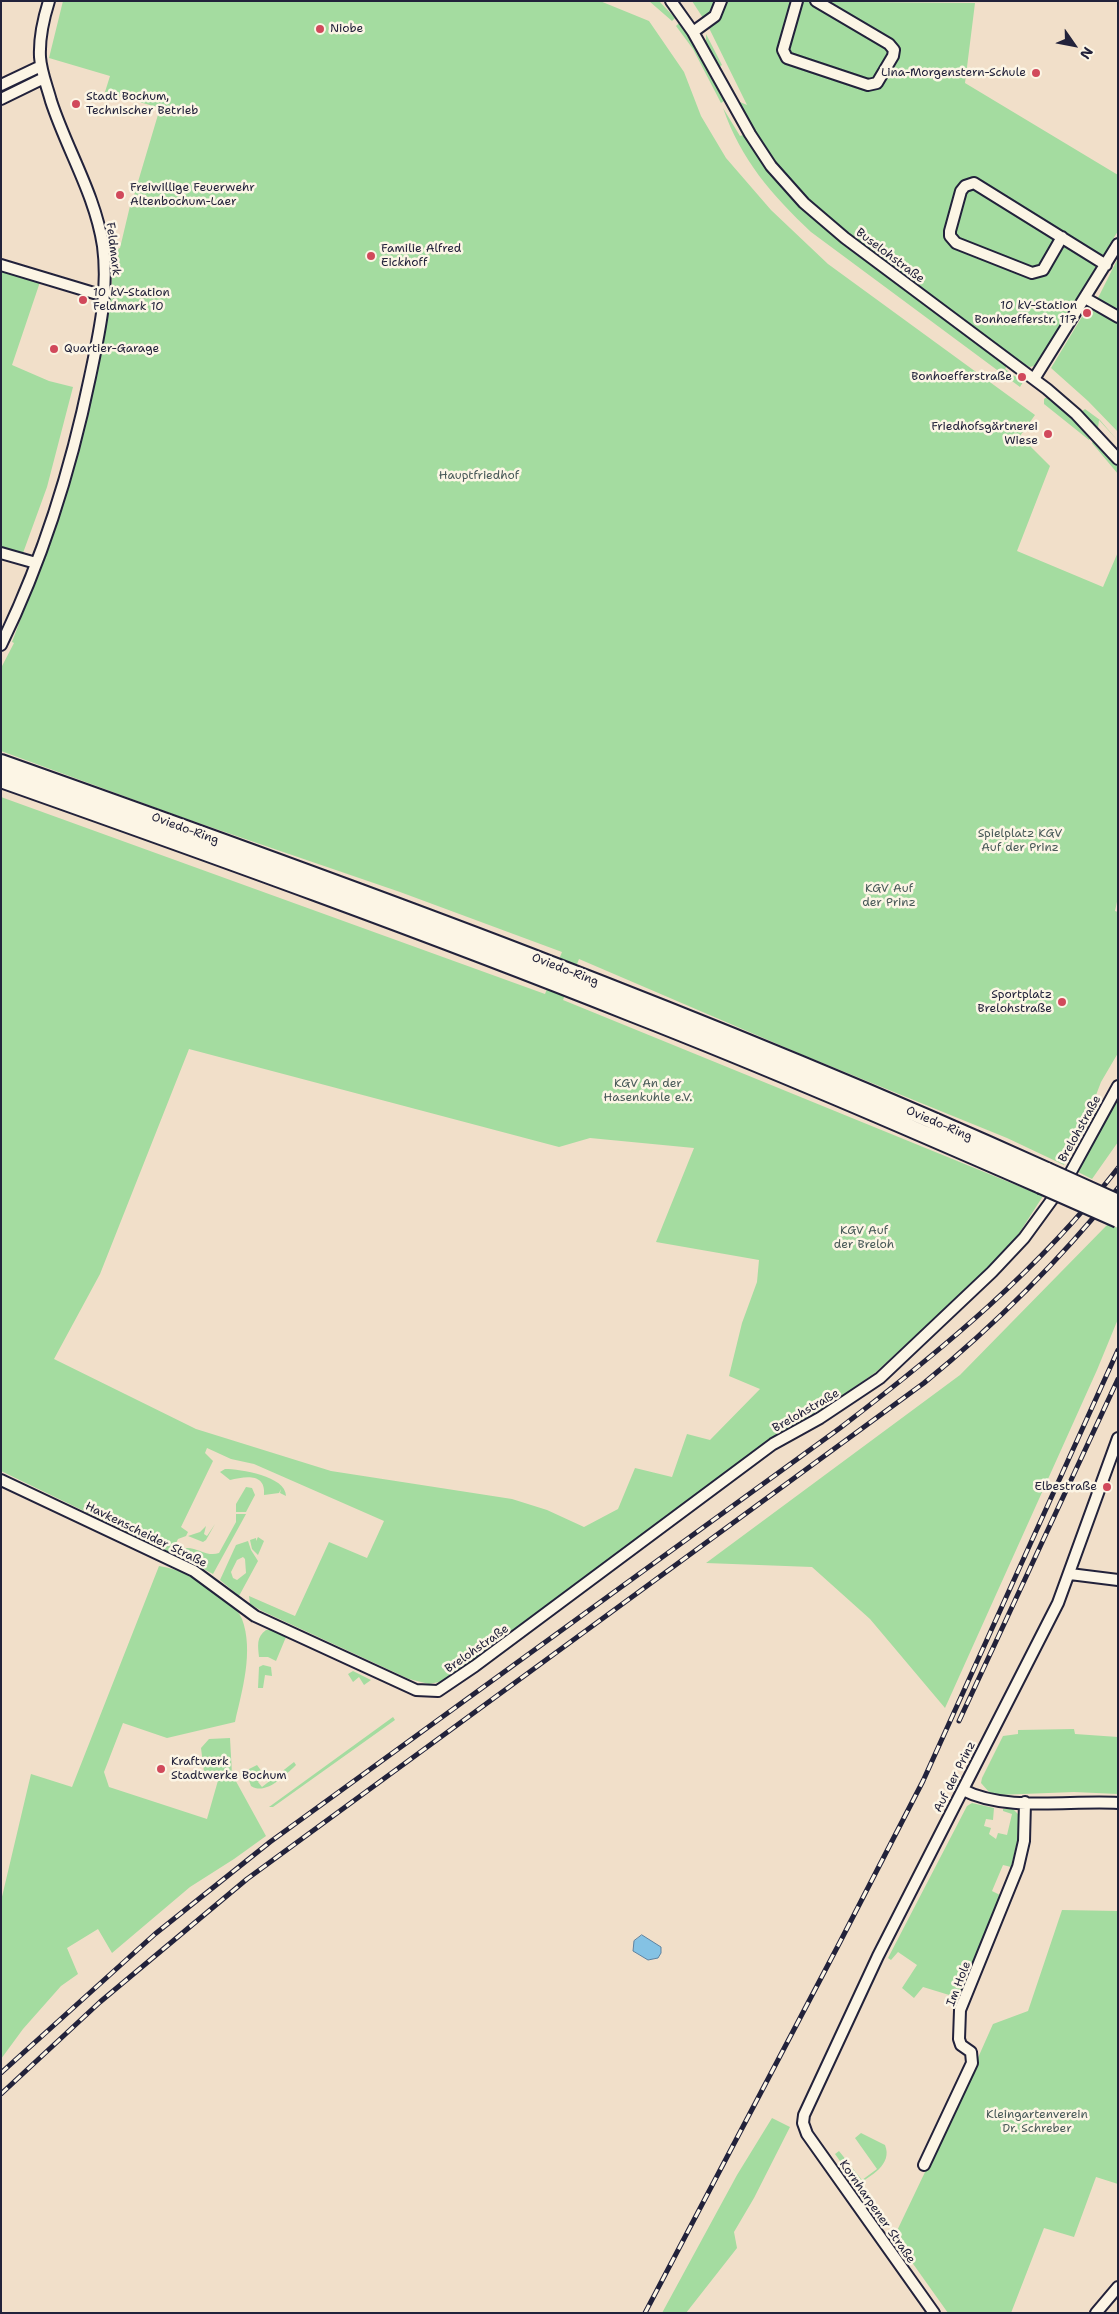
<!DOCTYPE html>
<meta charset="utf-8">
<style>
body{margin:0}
#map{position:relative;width:1119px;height:2314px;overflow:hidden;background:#f1dfc9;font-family:"Shantell Sans",sans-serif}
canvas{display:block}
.frame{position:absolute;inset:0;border:2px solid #22223b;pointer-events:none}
.north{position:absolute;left:1049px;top:20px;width:50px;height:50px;-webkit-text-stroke:4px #fcf5e5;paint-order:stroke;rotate:123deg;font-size:14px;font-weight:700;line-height:20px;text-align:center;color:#22223b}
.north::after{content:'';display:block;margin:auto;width:18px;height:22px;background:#22223b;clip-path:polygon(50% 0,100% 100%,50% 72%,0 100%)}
</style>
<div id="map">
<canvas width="1119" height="2314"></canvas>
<div class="frame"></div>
<div class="north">N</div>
</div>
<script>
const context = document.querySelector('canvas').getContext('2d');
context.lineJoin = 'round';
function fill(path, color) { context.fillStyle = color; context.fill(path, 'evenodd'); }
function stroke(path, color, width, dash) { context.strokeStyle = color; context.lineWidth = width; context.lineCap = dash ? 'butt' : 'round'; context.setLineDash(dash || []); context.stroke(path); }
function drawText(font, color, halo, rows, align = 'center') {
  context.font = font + ' "Shantell Sans",sans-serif'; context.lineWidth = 5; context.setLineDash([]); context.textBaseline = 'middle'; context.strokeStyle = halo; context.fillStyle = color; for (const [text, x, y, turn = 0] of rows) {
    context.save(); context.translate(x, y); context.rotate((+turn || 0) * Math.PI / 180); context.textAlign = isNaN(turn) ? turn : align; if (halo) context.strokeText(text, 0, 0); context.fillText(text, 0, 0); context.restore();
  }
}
fill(new Path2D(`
 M63,1H600L649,21L684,72L701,116L726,158L771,210L828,264L1035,415L1020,436L1050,466L1017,551L1103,587L1118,552V897L1115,911L1118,912V1053L1101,1082L1093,1103L1077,1133H1074L1064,1165L1007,1138L803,1055L579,959L563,1000L1043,1196L1009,1249L876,1372L839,1398L778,1436L444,1681L429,1684L409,1679L262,1611L250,1604L249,1596L295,1616L329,1542L367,1558L384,1521L254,1464L231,1459L207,1448L205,1453L213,1461L181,1527L188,1532L186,1536L178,1539L171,1553L1,1471V797L545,994L562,952L400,892L181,817L1,751V668L14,643L12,642C50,544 86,444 102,340C105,320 112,296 112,276C111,268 109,261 108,253L120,248L130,206L135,207L136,203L132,202L160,108L105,92L110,76L49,58ZM189,1049L559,1147L590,1138L694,1148L656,1242L759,1260L757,1282L742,1323L729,1376L760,1389L710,1440L687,1434L672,1477L635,1468L618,1509L584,1527L547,1510L512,1499L331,1471L196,1429L54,1359L100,1274Z
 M649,1H659L675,18L672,21Z
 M692,1H716L709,14L703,18Z
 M727,1L975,3L965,83L1118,175V231L1037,365L1030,367L1023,364L830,219L798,189L777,165L738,104L740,102L747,105L709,28L721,16Z
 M679,23L696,47L724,101L721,103L693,49L676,26Z
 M706,34L722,65L719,67L706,43Z
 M35,73L38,76L1,96V88Z
 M723,108L740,136L743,135L769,171L811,217L1007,366L1005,369L1023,382L1020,387L811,232C772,195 741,160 723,108Z
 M1118,258V311L1098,298Z
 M1,270L40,282L12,365L49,381L73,387L47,487L23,553L1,547Z
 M1089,305L1118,323V432L1088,401L1051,368Z
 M1048,396L1091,437L1089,440L1044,404V399Z
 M1085,409L1100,420L1118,441L1099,420L1098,428L1081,412Z
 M1094,440L1118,467V474L1092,443Z
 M1118,1096V1142L1092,1179L1078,1172Z
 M1108,1224L1118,1228V1319L1097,1370L945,1708L870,1619L812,1567L706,1563L960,1375Z
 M225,1469C240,1469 286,1476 286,1496L280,1493L281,1489L279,1493L264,1495C266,1472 244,1477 230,1480L220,1472Z
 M246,1487L252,1488L255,1495L246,1512H236V1504Z
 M236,1514H246L213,1574L179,1556L182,1549C194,1544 206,1558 219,1553L236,1522Z
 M215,1524L206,1540L203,1542L188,1536L200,1532L206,1526L204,1534L207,1536Z
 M258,1537L264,1541L258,1555L252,1549L250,1540L256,1538V1541Z
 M248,1541L251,1550L258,1561L239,1596L220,1580L236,1545ZM243,1557L245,1559L246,1573L237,1580L233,1578L231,1572L237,1560Z
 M159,1566C180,1569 198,1579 215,1592C224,1599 237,1607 242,1619C254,1651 242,1691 235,1722L167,1738L123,1723L104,1772L109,1787L207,1819L219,1777L204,1772L201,1748L209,1739L230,1738L232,1774L266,1836L234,1859L190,1887L112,1953L98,1929L67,1948L78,1974L61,1986L23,2029L1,2059V1901L31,1774L72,1787Z
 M266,1630H272L286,1637L276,1661L268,1657H259C258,1646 256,1637 266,1630Z
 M263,1665L271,1667L272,1676L265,1675L263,1688H258L259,1667Z
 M353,1671L371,1680L364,1685L359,1677L353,1682L348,1674Z
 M393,1717L395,1720L273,1807H269Z
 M1074,1729L1075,1734L1118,1737V1794L1074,1792L997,1795L989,1792L981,1783L982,1778L1003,1736L1018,1734V1730Z
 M294,1762L296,1765L293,1768C282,1778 265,1795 251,1786L247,1775L249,1769L257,1765L265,1776L258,1782L262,1787Z
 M972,1803L994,1808L993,1820L986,1819L984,1826L991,1828L989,1834L996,1839L998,1833L1007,1835L1012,1814L1003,1811V1809H1013L1019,1815L1017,1842L1011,1867L1003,1865L992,1891L1000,1895L959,1998L923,1987L914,1998L902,1988L917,1965L898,1952L891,1960L888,1958L967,1806Z
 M1062,1910L1118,1911V2184L1096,2177L1074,2237L1044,2228L1011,2313H948L894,2237L957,2105L993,2024L1028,2011Z
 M772,2118L790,2127L754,2198L734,2232L737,2248L686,2313H662L737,2175Z
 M861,2133L885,2145C893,2165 870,2176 857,2185L835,2154L839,2151L862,2180L877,2169L855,2138Z`), '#a4dca0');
const water = new Path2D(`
 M642,1935L661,1947V1953L658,1958L648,1960L633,1951L634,1941Z`);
fill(water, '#84c2e4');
stroke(water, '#5d82a0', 1);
const minor = new Path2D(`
 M671,1L693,32L750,134L771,166L804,203L845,238L1047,389L1076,414L1118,459
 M797,1L783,50L787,58L868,85L877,83L893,56L894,50L889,44L816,1
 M693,32L715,16L721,1
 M1,85L41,66
 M1,99L44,78
 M1062,237L1043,270L1032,273L956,243L950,236V231L961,191L965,186L974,183L1106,265
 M1,265L94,293H105
 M1085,298L1118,317
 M1034,379L1118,244
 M1,553L36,563
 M1,645C42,561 71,469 90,377C99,334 109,291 103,246C95,194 67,150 51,101C47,86 41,72 40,57C39,37 43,20 49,1
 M1,1480L194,1571L255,1616L416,1690L438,1691L475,1666L773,1444L820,1418L880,1378L992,1272L1024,1238L1067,1179L1118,1086
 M1070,1574L1118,1580
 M963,1790C1006,1812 1069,1800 1118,1803
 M924,2165L972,2063L971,2052L961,2045L959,2039L960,2010L1018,1867L1024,1841L1025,1802
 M934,2313L807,2134L803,2123L804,2115L878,1956L1058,1603L1118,1438
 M1096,2313L1118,2287`);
const trunk = new Path2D(`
 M1,763C354,888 706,1017 1047,1171
 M1,779C213,854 424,930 632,1013C770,1067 906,1126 1041,1185`);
stroke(minor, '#22223b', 14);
stroke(trunk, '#22223b', 20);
stroke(minor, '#fcf5e5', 10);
stroke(trunk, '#fcf5e5', 16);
const rail = new Path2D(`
 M959,1721L1118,1379
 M1,2073L155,1934L270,1842L840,1428C942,1350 1039,1270 1118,1168
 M1,2094L100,2002L247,1879L924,1383C995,1325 1060,1260 1118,1188
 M645,2313L840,1942L923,1781L1118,1350`);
stroke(rail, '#22223b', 5);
stroke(rail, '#fcf5e5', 3, [9]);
const trunkBridge = new Path2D(`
 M1047,1171L1118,1203
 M1041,1185L1118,1219`);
stroke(trunkBridge, '#22223b', 20, []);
stroke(trunkBridge, '#fcf5e5', 16);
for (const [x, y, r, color] of [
 [320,29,5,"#d1495b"],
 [1036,73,5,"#d1495b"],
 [76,104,5,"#d1495b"],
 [120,195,5,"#d1495b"],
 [371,256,5,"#d1495b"],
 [83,300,5,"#d1495b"],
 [1087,313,5,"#d1495b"],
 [54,349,5,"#d1495b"],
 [1022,377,5,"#d1495b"],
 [1048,434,5,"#d1495b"],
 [1062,1002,5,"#d1495b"],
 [1107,1487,5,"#d1495b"],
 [161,1769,5,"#d1495b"]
]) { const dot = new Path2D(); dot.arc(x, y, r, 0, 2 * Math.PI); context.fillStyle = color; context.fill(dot); stroke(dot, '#fcf5e5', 2); }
drawText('12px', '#22223b', '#fcf5e5', [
 ["Niobe",330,29],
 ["Lina-Morgenstern-Schule",1026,73,"right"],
 ["Stadt Bochum,",86,97],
 ["Technischer Betrieb",86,111],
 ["Freiwillige Feuerwehr",130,188],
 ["Altenbochum-Laer",130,202],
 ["Familie Alfred",381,249],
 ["Eickhoff",381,263],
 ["10 kV-Station",93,293],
 ["Feldmark 10",93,307],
 ["10 kV-Station",1077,306,"right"],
 ["Bonhoefferstr. 117",1077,320,"right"],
 ["Quartier-Garage",64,349],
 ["Bonhoefferstraße",1012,377,"right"],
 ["Friedhofsgärtnerei",1038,427,"right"],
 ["Wiese",1038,441,"right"],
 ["Sportplatz",1052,995,"right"],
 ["Brelohstraße",1052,1009,"right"],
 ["Elbestraße",1097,1487,"right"],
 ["Kraftwerk",171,1762],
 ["Stadtwerke Bochum",171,1776]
], 'left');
drawText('12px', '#22223b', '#fcf5e5', [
 ["Feldmark",113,249,83],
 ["Buselohstraße",890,256,37],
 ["Oviedo-Ring",185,829,20],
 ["Oviedo-Ring",565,970,21],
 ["Oviedo-Ring",939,1124,23],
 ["Brelohstraße",1080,1129,-61],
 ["Brelohstraße",806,1411,-30],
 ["Havkenscheider Straße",146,1535,26],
 ["Brelohstraße",477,1649,-35],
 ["Auf der Prinz",955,1777,-63],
 ["Im Hole",959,1984,-69],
 ["Kornharpener Straße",877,2212,55]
]);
drawText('12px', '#495a59', '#fcf5e5', [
 ["Hauptfriedhof",479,476],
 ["Spielplatz KGV",1020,834],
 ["Auf der Prinz",1020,848],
 ["KGV Auf",889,889],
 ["der Prinz",889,903],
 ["KGV An der",648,1084],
 ["Hasenkuhle e.V.",648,1098],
 ["KGV Auf",864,1231],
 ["der Breloh",864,1245],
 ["Kleingartenverein",1037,2115],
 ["Dr. Schreber",1037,2129]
]);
</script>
